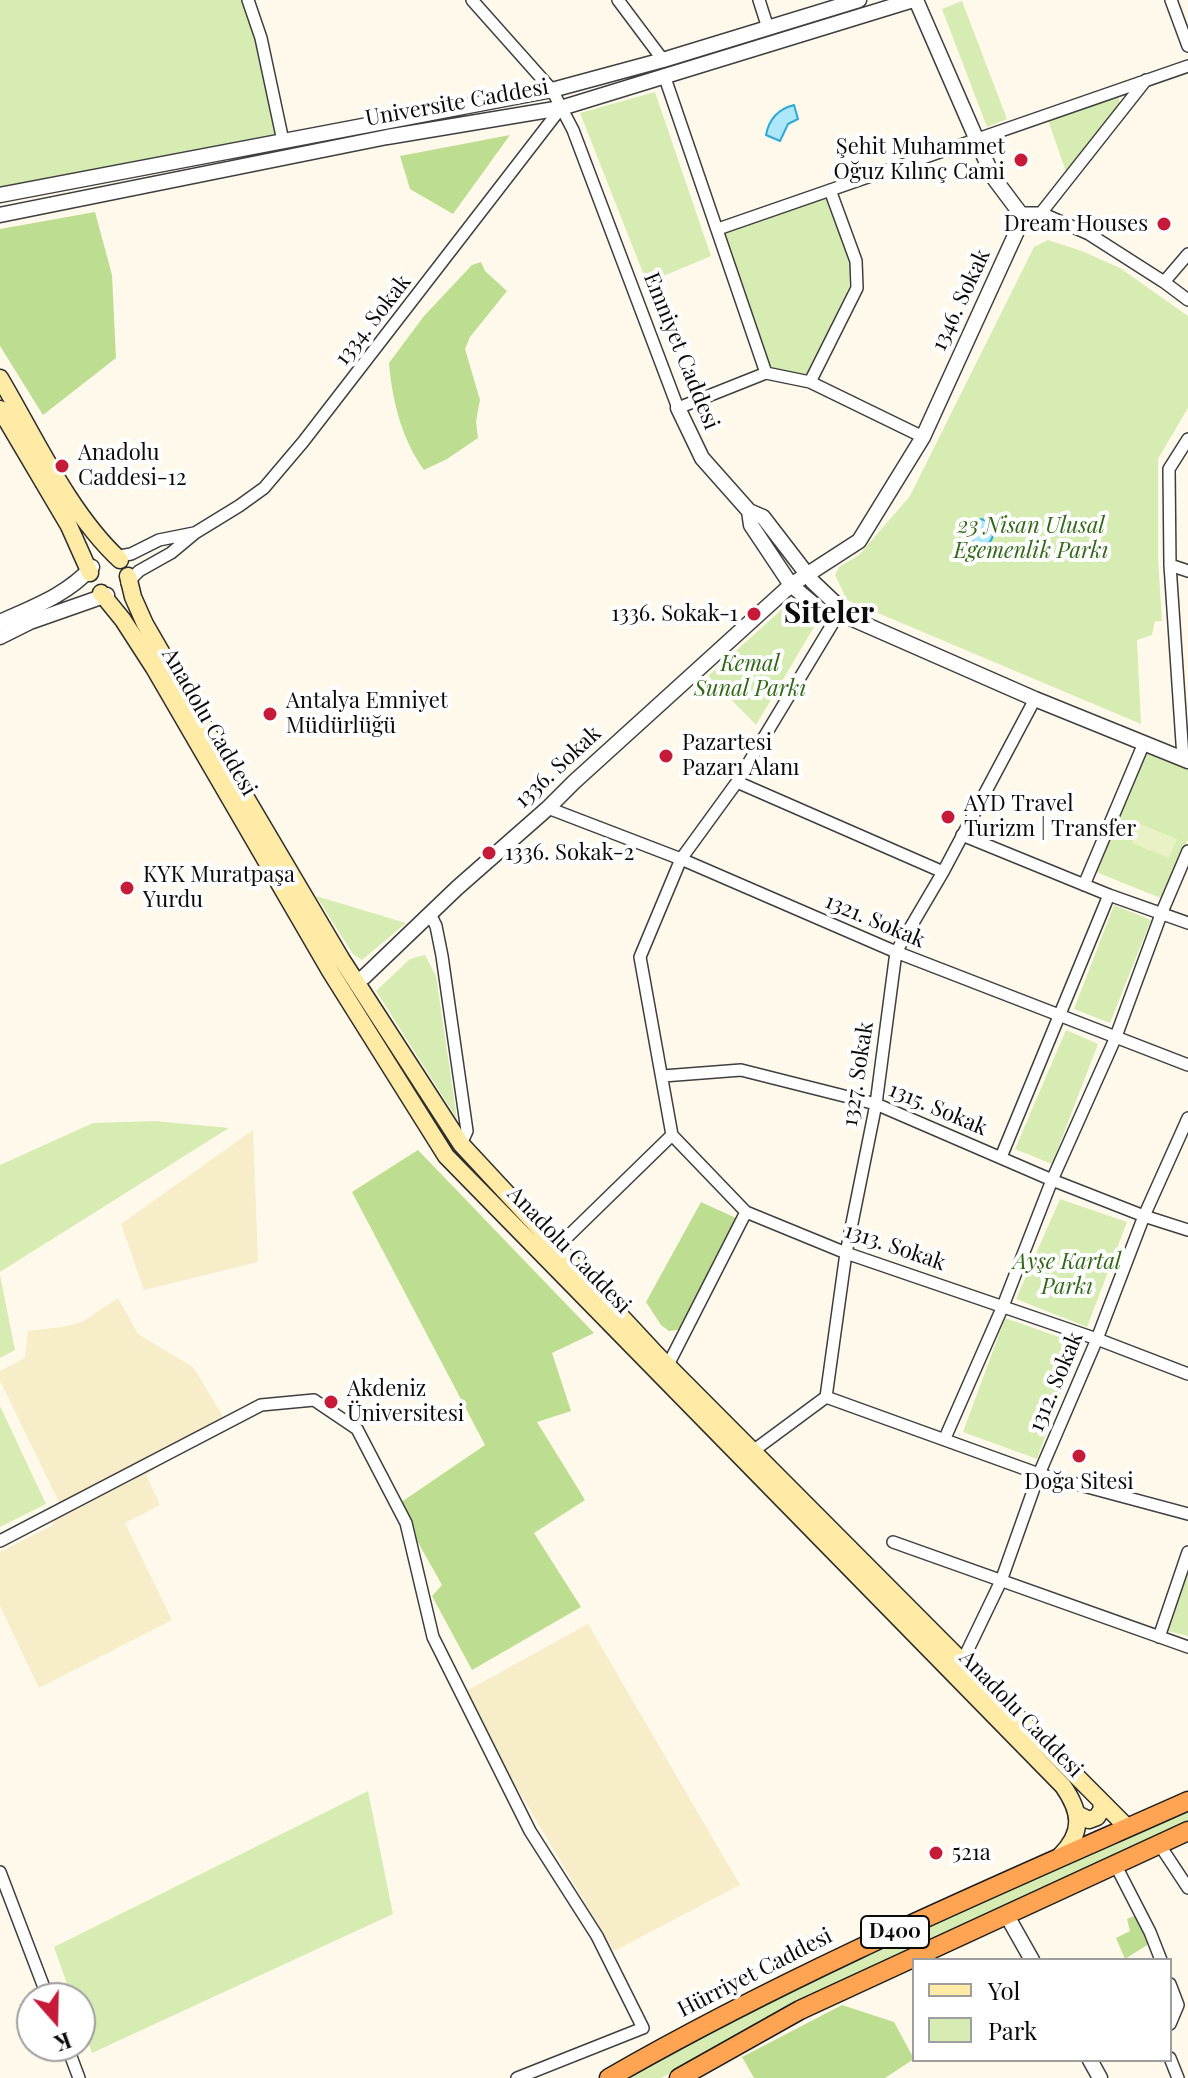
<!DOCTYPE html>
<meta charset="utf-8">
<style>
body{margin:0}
#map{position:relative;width:1188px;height:2078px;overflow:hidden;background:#fff9eb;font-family:"Playfair Display",serif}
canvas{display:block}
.legend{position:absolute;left:912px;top:1958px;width:260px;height:104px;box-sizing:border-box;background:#fff;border:2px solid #9e9e9e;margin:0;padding:10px 14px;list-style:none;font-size:24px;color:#0c0c0c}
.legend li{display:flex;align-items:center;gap:16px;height:40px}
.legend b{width:40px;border:2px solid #9e9e9e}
.north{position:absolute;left:16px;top:1982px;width:80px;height:80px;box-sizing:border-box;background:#fff;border:2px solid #9e9e9e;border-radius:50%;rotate:160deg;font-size:22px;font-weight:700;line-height:32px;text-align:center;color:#0c0c0c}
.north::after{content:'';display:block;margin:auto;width:28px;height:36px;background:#c51b39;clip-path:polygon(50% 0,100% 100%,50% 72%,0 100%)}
</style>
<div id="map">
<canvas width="1188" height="2078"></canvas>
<ul class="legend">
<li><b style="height:10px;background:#ffeaa6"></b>Yol</li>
<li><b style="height:22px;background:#d7ecb2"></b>Park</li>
</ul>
<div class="north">K</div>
</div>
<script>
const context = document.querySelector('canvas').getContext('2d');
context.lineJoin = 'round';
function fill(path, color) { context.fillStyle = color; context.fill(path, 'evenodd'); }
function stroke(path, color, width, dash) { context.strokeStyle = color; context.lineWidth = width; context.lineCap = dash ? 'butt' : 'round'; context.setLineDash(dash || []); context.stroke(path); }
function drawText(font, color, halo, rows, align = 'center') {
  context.font = font + ' "Playfair Display",serif'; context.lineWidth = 8; context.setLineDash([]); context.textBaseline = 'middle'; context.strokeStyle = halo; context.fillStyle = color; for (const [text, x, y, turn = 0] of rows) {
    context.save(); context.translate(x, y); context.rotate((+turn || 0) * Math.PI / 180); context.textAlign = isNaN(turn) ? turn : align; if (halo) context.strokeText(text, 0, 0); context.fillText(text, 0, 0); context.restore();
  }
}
fill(new Path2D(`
 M253,1130L258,1262L144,1290L121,1224Z
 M118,1298L138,1334L193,1367L227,1423L146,1475L160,1505L125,1523L172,1620L39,1688L0,1606V1552L53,1525L58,1500L0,1381V1371L25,1358L28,1331L63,1327L82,1322Z
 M588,1624L740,1885L614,1951L461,1694Z`), '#f7edc9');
fill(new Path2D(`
 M0,0H248L283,141L0,195Z
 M962,1L1007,119L987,127L942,9Z
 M655,92L711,256L647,283L580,113Z
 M1118,97L1121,105L1066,172L1048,120Z
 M828,197L850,264L849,287L807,376L770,368L725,232Z
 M1048,240L1082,251L1120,268L1188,316V408L1158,459V559L1162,621H1155L1152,635L1137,640L1141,724L847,600L835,575L839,567L859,555L910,496L1034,247Z
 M789,603L814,627L756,725L708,676Z
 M1148,749L1188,766V839L1163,899L1096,872Z
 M316,896L406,923L362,960L353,954Z
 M1114,905L1151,920L1110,1023L1074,1009Z
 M425,955L436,976L457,1119L376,991L410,959Z
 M1066,1030L1098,1044L1052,1164L1015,1149Z
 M155,1121L229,1128L0,1272V1165L93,1123Z
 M1060,1199L1127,1222L1087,1327L1016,1299Z
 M0,1275L15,1350L0,1358Z
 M1005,1318L1079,1344L1037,1459L963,1432Z
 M0,1406L46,1504L0,1527Z
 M1188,1562V1636L1167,1631Z
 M368,1791L393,1914L92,2053L80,2019V1998H72L54,1947Z
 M1188,1810V1824L777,2014L661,2078H627L802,1984L960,1910Z`), '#d7ecb2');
fill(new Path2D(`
 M510,135L453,214L410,189L400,156Z
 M95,212L112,275L116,358L43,415L0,346V229Z
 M481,262L485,271L507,291L470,337L465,349L480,400L476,421L478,438L447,459L424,470C402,440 392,400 389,363L424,316L472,265Z
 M418,1150L594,1333L552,1353L571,1411L537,1422L585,1500L534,1533L581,1607L472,1670L432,1596L442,1585L397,1505L485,1445L352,1192Z
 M701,1202L736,1218L683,1324L677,1330L669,1331L661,1325L646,1302Z
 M1139,1914L1152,1942L1125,1959L1116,1938L1130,1931L1127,1919Z
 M842,2005L894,2022L914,2059L885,2078H754L742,2057Z`), '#bdde90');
fill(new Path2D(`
 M1140,824L1177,839L1169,858L1132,843Z`), '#e8f2c5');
const water = new Path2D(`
 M794,105L798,119L788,124L780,141L766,135C769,119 778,109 794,105Z
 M965 533a14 14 0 1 1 28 0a14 14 0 1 1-28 0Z`);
fill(water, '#ace7fa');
stroke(water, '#2ea8d6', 2);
const minor = new Path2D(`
 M248,0L261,38L283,141
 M472,0L552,90L573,130L678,408L766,373
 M618,0L663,60
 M759,0L768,28
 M1171,0L1188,46
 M664,75L766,373L810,382L923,437
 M1020,213H1041L1089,234L1164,282L1188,300
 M1041,213L1146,80
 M718,229L1188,66
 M1164,282L1188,254
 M810,382L857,288L856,261L830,190
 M114,557L131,554L159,540L194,533
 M1170,565L1188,571
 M127,583L139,571L171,553L195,533L239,506L264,488L303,442L561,108
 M839,613L737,782L681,859L640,957L672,1135L746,1212L846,1253L1097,1339L1188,1374
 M1183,758L1170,565L1169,469L1188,439
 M737,782L943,872
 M548,808L681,859L896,952L1188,1065
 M962,835L1109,895L1188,923
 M1084,885L1144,743
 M430,914L436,926L442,956L467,1131L461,1144
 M663,1076L741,1070L876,1104L1052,1180L1144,1216L1188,1230
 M1001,1157L1109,895
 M557,1247L672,1135
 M668,1365L746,1212
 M826,1397L1039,1474L1188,1514
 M945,1438L1003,1306L1052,1180L1115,1039L1162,912L1188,851
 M753,1451L826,1397L846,1253L876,1104L896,952L943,872L1035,699
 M0,1541L261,1405L314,1400L357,1429L406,1523L433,1637L530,1831L597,1936L643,2028L517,2078
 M893,1542L1188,1647
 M1159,1637L1188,1552
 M962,1662L1001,1581L1039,1474L1097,1339L1144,1216L1188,1118
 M1159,1844L1188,1888
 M1115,1864L1150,1932L1161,1960
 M0,1872L48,1998
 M1170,1984L1178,2005L1170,2024
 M67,2046L79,2078
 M1170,2058L1178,2078`);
const tertiary = new Path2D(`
 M0,195L552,90L663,60L859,0
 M0,215L387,137L561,108L913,0
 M678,408L702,458L749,511L751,525L791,585L824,613H839L1035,699L1188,761
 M749,511L763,517L813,582L835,603L839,613
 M0,622C33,607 67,595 92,567
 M0,637L30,622L107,595
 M356,981L364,977L457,888L548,808L574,782L791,585L859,541L923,437L1017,231L1020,213L993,177L916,0
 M1006,1914L1032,1960
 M1090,2060L1100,2078`);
const secondary = new Path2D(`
 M0,378C35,437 69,513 120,560
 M0,409L69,526L90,573
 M128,576L133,597L145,624L216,747L342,960L461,1144L657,1355L1128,1828
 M101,593L123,620L154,668L330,971L446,1156L1063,1786C1081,1812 1084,1832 1060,1856
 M1077,1814L1089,1820L1097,1817L1102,1809L1101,1801`);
const trunk = new Path2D(`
 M609,2078C795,1971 992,1888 1188,1801
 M679,2078L800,2010L1188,1831`);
stroke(minor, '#3f3f3f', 14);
stroke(tertiary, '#3f3f3f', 17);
stroke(secondary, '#2e2e2e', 19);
stroke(trunk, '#1d1d1d', 21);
stroke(minor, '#fff', 11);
stroke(tertiary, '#fff', 14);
stroke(secondary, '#ffeaa6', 16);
stroke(trunk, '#fea452', 18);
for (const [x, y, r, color] of [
 [1021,160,8,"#c51b39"],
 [1164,224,8,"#c51b39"],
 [62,466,8,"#c51b39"],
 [754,614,8,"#c51b39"],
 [270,714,8,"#c51b39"],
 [666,756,8,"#c51b39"],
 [948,817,8,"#c51b39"],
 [489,853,8,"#c51b39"],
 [127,888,8,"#c51b39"],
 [331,1402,8,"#c51b39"],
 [1079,1456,8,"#c51b39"],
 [936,1853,8,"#c51b39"]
]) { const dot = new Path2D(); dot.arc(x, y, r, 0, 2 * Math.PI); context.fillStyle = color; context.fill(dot); stroke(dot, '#fff', 3); }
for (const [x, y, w] of [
 [895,1932,68]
]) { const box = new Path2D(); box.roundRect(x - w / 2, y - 16, w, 32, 6); context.fillStyle = '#fff'; context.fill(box); stroke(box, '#0c0c0c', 2); }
drawText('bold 20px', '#0c0c0c', null, [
 ["D400",895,1932]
]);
drawText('22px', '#0c0c0c', '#fff', [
 ["Universite Caddesi",457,103,-10],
 ["1346. Sokak",961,300,-65],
 ["1334. Sokak",373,320,-52],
 ["Emniyet Caddesi",681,351,68],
 ["Anadolu Caddesi",209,722,60],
 ["1336. Sokak",558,767,-43],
 ["1321. Sokak",875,921,23],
 ["1327. Sokak",858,1074,-81],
 ["1315. Sokak",938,1109,23],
 ["1313. Sokak",895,1247,19],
 ["Anadolu Caddesi",569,1250,46],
 ["1312. Sokak",1056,1382,-67],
 ["Anadolu Caddesi",1021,1714,46],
 ["Hürriyet Caddesi",755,1973,-27]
]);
drawText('22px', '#0c0c0c', '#fff', [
 ["Şehit Muhammet",1005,147,"right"],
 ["Oğuz Kılınç Cami",1005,172,"right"],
 ["Dream Houses",1148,224,"right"],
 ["Anadolu",78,453],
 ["Caddesi-12",78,478],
 ["1336. Sokak-1",738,614,"right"],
 ["Antalya Emniyet",286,701],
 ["Müdürlüğü",286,726],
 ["Pazartesi",682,743],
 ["Pazarı Alanı",682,768],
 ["AYD Travel",964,804],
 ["Turizm | Transfer",964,829],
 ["1336. Sokak-2",505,853],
 ["KYK Muratpaşa",143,875],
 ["Yurdu",143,900],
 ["Akdeniz",347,1389],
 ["Üniversitesi",347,1414],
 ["Doğa Sitesi",1079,1482,"center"],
 ["521a",952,1853]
], 'left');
drawText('italic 22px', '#336818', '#fff', [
 ["23 Nisan Ulusal",1031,526],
 ["Egemenlik Parkı",1031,551],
 ["Kemal",750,664],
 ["Sunal Parkı",750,689],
 ["Ayşe Kartal",1067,1262],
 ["Parkı",1067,1287]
]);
drawText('bold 30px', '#0c0c0c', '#fff', [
 ["Siteler",829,614]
]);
</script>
